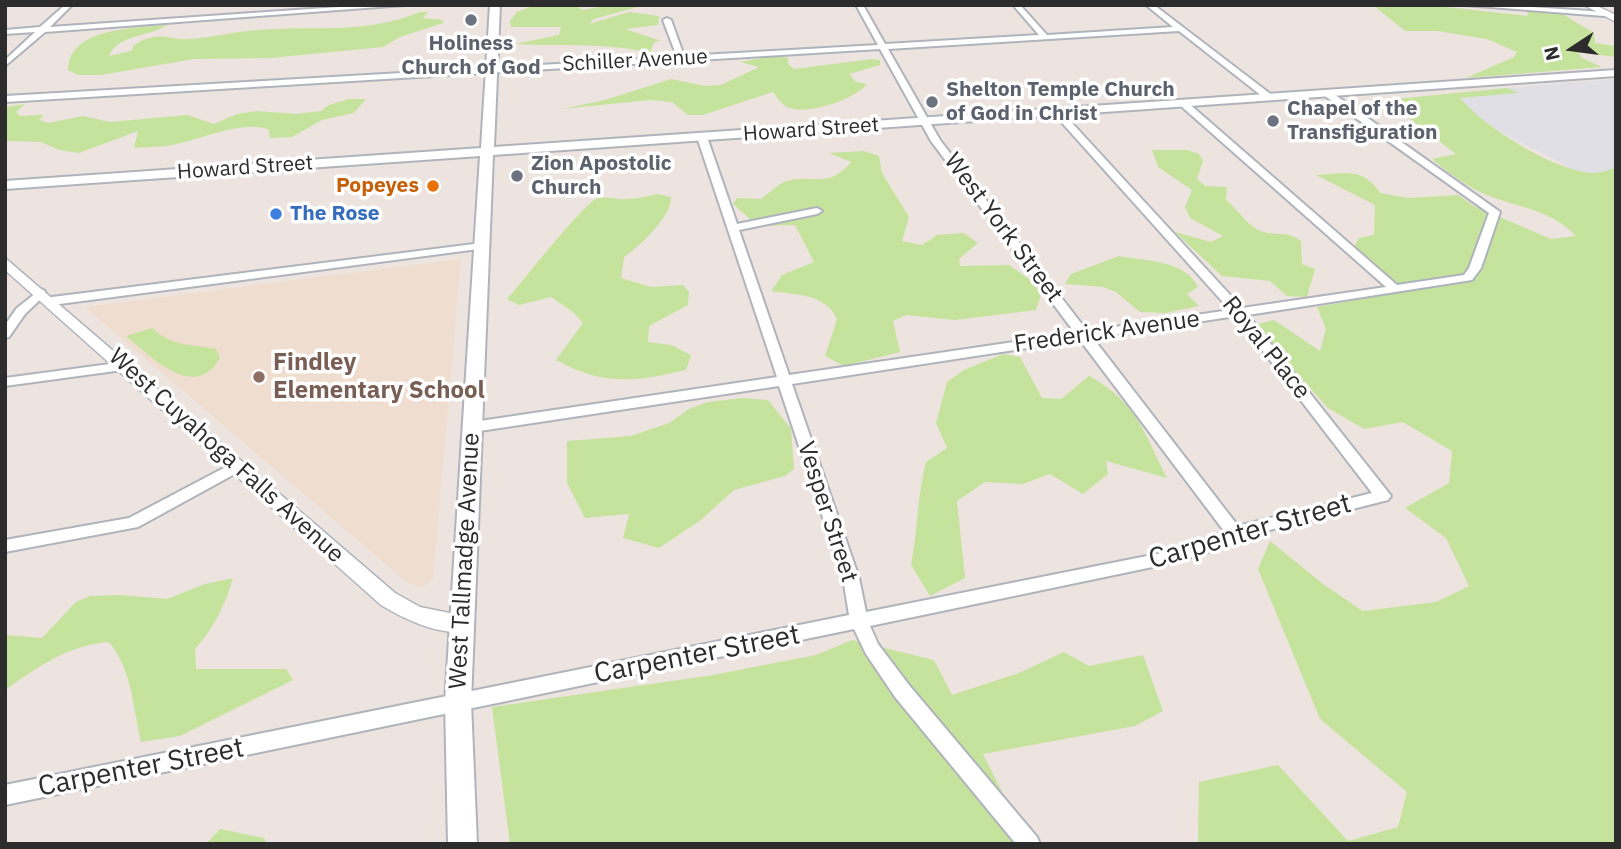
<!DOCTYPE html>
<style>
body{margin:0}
#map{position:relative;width:1621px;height:849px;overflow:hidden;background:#eee4df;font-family:"IBM Plex Sans",sans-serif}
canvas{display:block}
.frame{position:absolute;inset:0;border:7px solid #2c2c2c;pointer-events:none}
.north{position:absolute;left:1537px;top:14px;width:70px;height:70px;-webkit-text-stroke:5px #fff;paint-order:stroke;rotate:257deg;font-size:19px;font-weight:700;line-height:28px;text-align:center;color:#2c2c2c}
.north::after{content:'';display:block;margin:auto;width:24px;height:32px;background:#2c2c2c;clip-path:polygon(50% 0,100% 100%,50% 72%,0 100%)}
</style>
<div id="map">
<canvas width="1621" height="849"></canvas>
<div class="frame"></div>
<div class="north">N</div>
</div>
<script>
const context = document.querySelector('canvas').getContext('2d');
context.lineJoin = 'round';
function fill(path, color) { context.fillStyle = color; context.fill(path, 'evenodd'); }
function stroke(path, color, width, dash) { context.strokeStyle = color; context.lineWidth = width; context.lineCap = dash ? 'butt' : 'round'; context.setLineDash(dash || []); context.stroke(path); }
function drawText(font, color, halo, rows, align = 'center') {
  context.font = font + ' "IBM Plex Sans",sans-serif'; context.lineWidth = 7; context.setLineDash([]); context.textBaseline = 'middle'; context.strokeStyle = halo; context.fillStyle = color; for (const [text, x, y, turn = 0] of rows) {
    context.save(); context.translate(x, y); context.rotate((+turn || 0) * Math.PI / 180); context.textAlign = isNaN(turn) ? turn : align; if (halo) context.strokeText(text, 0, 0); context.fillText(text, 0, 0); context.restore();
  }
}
fill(new Path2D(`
 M1616,79V168L1597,173L1574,170L1501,132L1473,114L1460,97L1516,93L1507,88Z`), '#e0dfe6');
fill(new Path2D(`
 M461,259L433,578L428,584L419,587L408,583L85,307Z`), '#efddcf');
fill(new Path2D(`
 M535,5H574L583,10L608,5H645L594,19L589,24L629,12L659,16L658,25L625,29L661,41L654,42L650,53C606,42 560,47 515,44L559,35L561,27H511L510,21L517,12Z
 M1373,5H1428L1528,16L1527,10L1559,12L1594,33L1595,43L1616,46V57L1578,52L1582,58L1602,67L1466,78L1514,57L1517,52L1487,39L1437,31H1405Z
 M420,12H428L423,18L443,20V23L400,37L383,47L271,58L194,59L101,75H78L68,70C69,27 137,28 167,25C150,37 118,34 109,56L131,51L134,45C162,29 165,41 191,39C214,37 237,31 260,30C319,25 363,35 420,12Z
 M779,55L788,58V64L794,69L872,59L880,60V65L849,74L856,82L867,84C856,99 801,119 784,105C780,102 776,96 773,92L703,115H688L672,102L650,100L562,109L605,100L671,79L705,86L721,85L759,67L740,62Z
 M1507,88L1518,93L1460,98C1484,127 1557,173 1595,173C1602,173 1609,169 1616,168V844H1198L1199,782L1278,765L1348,841L1398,827L1407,792L1320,719L1258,569L1270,541L1323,584L1363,611L1436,602L1469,586L1446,538L1405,508L1449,483L1452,451L1403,422L1364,429L1328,408L1254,325L1274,320L1320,351L1326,329L1317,307L1367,298L1388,278L1354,247L1359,238L1374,235L1375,205L1316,175C1343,173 1364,167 1380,193L1409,198L1458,195L1474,206L1551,239L1576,236C1548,208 1522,209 1487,195C1469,188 1447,172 1432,159L1456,154L1385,100Z
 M349,99H366L354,113L322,120L292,137L270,138L269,130C245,118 194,142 167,146C157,147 145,147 134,148L138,131L79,153L59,150L41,142L5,141V107L25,104L16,112L20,116L44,115L39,120L48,123L83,116L110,122L187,115L214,124L237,114L257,111L296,114L321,111L329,105Z
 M1152,150H1187L1199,154L1203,161L1197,179L1205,186L1227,187L1226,200C1239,210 1247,227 1264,232C1279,236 1288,231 1301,241L1302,264L1315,269L1307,297L1287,296L1270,281L1222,276L1175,232L1211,242L1223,236L1190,218L1185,207L1192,190L1158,167Z
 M864,151L879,156L882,173L909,217L902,241L922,245L937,235L964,233L978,243L959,259L960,266L1009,265L1043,289L1036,310L955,320L906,315L893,321L900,352L844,366L825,356L837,319C825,293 796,295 771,291L782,275L814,262L795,225L758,226L733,204L737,198L761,199C768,194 776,186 784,182C809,172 827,191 851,162L829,153Z
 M658,194L671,197C672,216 640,246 624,257L621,278L651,287L683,285L689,292L688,305L649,326L648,342L671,345L691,355L686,370C635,382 603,386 556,360L583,323L573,312L551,297L519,305L507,299C522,283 585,201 598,198C607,196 617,200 626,199C636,199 648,196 658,194Z
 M1119,256C1146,261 1185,260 1198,287L1187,294L1199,306L1165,313L1140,312L1116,292L1103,287L1065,284L1071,274Z
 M152,328C172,347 191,344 216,349L220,358C194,403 150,355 126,336Z
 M1003,354L1020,357L1042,398L1061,399L1089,376C1136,401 1144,433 1167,478L1106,461L1108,474L1083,494L1050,474L1023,484L985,482L957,501L965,578L930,596L911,565C918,530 917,496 926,462L947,448L936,423L947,382L964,370Z
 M742,398L768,400L791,429L794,469L785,476L734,490L701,520L659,548L623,538L629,514L585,518L567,483V441L631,436L669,423L689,409L708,402Z
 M233,578C225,605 214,628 195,649L196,669H286L293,680L180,736L141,742C133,708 132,669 109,642C68,645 38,667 5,690V635L42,638L76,602L90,596L120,595L167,599L205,584Z
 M852,640L934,660L952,695L1019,673L1064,652L1089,666L1143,655L1163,711L1135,726L983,754L1028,844H510L492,707L713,675L816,655Z
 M220,829L264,838L267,844H206Z`), '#c5e39c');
const minor = new Path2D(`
 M65,5H72L50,27L368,5H405L45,32L5,66V60L35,32L5,34V30L40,27Z
 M856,5H863L885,44L1039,35L1013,5H1020L1047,35L1173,27L1146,5H1154L1273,96V100H1267L1179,31L888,49L940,140L1087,331L1230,310L1055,115V111H1061L1242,308L1386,287L1181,106V102H1187L1397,285L1464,275L1469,268L1489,213L1325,96V92H1331L1500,212L1481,268L1472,280L1248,315L1388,492L1391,496L1388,500L1238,538L1206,553L1167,564L870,626L878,644L909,685L1037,837L1040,844H1016L895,697L866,654L854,629L5,805V785L849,615L843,578L779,386L473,432L466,427L473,422L777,377L697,137L699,135L707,137L737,224L817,208L822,211L817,214L739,230L789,375L1075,333L931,141L880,49L5,102V96L677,57L663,20L667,18L671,20L684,56L878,45ZM1236,316L1372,493L1238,526L1093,338ZM1080,340L1224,531L1196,544L1167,552L866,612L859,578L792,384Z
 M1465,5H1503L1604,12L1608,14L1604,16Z
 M482,243L486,244V248L52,305L46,301L52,297Z
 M41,289L45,291V295L25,314L9,337L5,338V325L17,308Z
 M125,362L132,366L130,369L5,386V378Z
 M237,461L242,462L244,466L242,470L138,527L5,552V540L129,518Z`);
const tertiary = new Path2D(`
 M1584,5H1595L1616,15V22Z
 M5,258L395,593L420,607L469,617L472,623L469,629C443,639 403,618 381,605L5,270Z`);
const secondary = new Path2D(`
 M490,5H500L494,147L1616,70V76L493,155L471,702L477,844H448L445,702L480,156L5,189V181L481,148Z`);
stroke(minor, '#afb4bc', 4);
stroke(tertiary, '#afb4bc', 3);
stroke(secondary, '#afb4bc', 4);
fill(minor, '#fff');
fill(tertiary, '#fff');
fill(secondary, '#fff');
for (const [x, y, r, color] of [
 [471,20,7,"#6b7280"],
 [932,102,7,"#6b7280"],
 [1273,121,7,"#6b7280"],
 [517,176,7,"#6b7280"],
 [433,186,7,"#e8710a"],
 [276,214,7,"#3f7fe0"],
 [259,377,7,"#8d6e63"]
]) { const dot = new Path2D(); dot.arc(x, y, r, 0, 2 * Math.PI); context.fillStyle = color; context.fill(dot); stroke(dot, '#fff', 2.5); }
drawText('bold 21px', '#5b616d', '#fff', [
 ["Holiness",471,44,"center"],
 ["Church of God",471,68,"center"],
 ["Shelton Temple Church",946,90],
 ["of God in Christ",946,114],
 ["Chapel of the",1287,109],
 ["Transfiguration",1287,133],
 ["Zion Apostolic",531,164],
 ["Church",531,188]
], 'left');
drawText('21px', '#2c2c2c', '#fff', [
 ["Schiller Avenue",635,61,-3],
 ["Howard Street",811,130,-4],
 ["Howard Street",245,168,-4]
]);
drawText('bold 21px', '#c56008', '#fff', [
 ["Popeyes",419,186]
], 'right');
drawText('bold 21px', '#366cbe', '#fff', [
 ["The Rose",290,214]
], 'left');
drawText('24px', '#2c2c2c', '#fff', [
 ["West York Street",1003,228,53],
 ["Frederick Avenue",1107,332,-8],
 ["Royal Place",1266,348,51],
 ["West Cuyahoga Falls Avenue",226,456,42],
 ["Vesper Street",827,512,72],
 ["West Tallmadge Avenue",465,561,-87]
]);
drawText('bold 24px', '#785e54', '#fff', [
 ["Findley",273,363],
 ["Elementary School",273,391]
], 'left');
drawText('28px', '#2c2c2c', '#fff', [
 ["Carpenter Street",1250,532,-16],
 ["Carpenter Street",697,655,-11],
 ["Carpenter Street",141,768,-11]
]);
</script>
